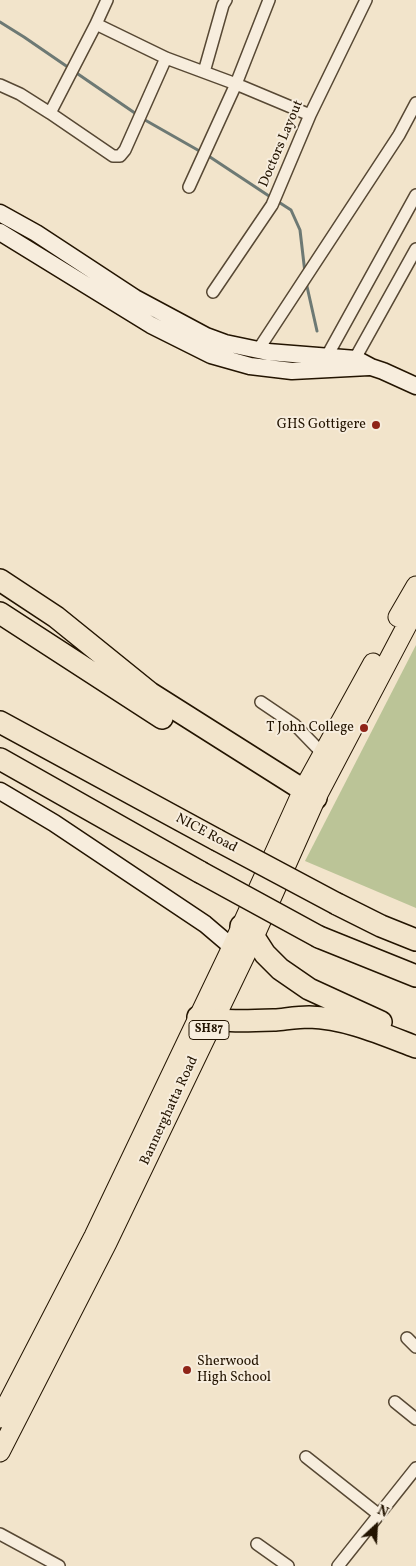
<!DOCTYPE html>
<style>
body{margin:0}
#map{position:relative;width:416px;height:1566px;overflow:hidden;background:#f2e4cb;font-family:Vollkorn,serif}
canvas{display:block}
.north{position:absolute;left:351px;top:1501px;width:50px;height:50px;-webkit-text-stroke:4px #f7eddd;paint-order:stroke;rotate:25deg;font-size:14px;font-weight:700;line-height:20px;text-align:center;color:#231401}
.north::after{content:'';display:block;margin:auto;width:18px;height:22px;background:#231401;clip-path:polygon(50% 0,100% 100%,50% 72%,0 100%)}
</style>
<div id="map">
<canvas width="416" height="1566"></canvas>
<div class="north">N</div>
</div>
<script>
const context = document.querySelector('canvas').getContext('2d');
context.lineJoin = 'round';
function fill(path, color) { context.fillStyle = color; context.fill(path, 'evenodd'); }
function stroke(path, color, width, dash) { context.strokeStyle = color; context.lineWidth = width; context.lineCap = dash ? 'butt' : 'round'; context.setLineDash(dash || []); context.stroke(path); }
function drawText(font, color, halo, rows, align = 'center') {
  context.font = font + ' Vollkorn,serif'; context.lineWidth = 4; context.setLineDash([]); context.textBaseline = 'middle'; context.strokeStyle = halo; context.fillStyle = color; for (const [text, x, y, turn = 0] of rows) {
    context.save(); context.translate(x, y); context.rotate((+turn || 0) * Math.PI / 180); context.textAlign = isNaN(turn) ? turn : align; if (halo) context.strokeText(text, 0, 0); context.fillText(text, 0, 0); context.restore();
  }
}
fill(new Path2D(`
 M416,645V908L305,861Z`), '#bbc497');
stroke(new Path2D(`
 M0,22L24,37L145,120L210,157L272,198
 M277,201L291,210L300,230L305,273
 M306,282L317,331`), '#6d7974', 3);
const street = new Path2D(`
 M96,24L107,0
 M204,72L223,5L226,0
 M0,85L20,94L50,113L113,156H120L125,150L166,58
 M50,113L96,24L166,58L236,84L310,115
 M189,187L236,84L269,0
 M213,292L272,205L310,115L366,0
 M258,350L399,135L416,103
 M327,356L416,195
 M352,364L416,249
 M261,702L295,725L323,754
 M407,1338L416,1347
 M395,1402L416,1419
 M306,1457L378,1514
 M0,1534L59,1566
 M257,1544L288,1566
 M338,1566L416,1468`);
const secondary = new Path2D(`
 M0,213L36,233L135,298L206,336L225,343L268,352L356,359L371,367L383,371L416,386
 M0,232L151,325L211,355L250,366L292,371L369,367
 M0,791L54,823L205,924L232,947`);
const primary = new Path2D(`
 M398,617L416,586
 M0,1418L94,1236L232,947L303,790L373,663
 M0,1452L107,1243L254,937L316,798L416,608`);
const highway = new Path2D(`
 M0,580L56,617L150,693L316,798
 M0,613L162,718
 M0,722L217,840
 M0,759L200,872
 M337,904L381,926L416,940
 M241,926L254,937L265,954L280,969L309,989L381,1022
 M319,937L416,976
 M198,1017C224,1022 248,1021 275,1020C286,1019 298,1017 309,1017C346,1018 382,1034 416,1047`);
stroke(street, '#574834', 14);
stroke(secondary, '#231401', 19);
stroke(primary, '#231401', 21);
stroke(highway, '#231401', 24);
stroke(street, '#f7eddd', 11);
stroke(secondary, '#f7eddd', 16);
stroke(primary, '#f2e4cb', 19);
stroke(highway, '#f2e4cb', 21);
const highwayBridge = new Path2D(`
 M217,840L337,904
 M200,872L319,937`);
stroke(highwayBridge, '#231401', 24, []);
stroke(highwayBridge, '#f2e4cb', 21);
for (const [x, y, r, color] of [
 [376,425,5,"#8f2418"],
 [364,728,5,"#8f2418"],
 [187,1370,5,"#8f2418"]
]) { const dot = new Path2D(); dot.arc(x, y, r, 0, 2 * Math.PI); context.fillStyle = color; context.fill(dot); stroke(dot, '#f7eddd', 2); }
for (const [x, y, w] of [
 [209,1030,40]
]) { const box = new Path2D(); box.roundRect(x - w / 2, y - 9.5, w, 19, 4); context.fillStyle = '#f7eddd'; context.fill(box); stroke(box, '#231401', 1); }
drawText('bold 12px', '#231401', null, [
 ["SH87",209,1030]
]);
drawText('14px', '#231401', '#f7eddd', [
 ["Doctors Layout",282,144,-67],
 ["NICE Road",206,834,28],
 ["Bannerghatta Road",170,1111,-65]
]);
drawText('14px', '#231401', '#f7eddd', [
 ["GHS Gottigere",366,425],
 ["T John College",354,728],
 ["Sherwood",197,1362,"left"],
 ["High School",197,1378,"left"]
], 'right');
</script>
